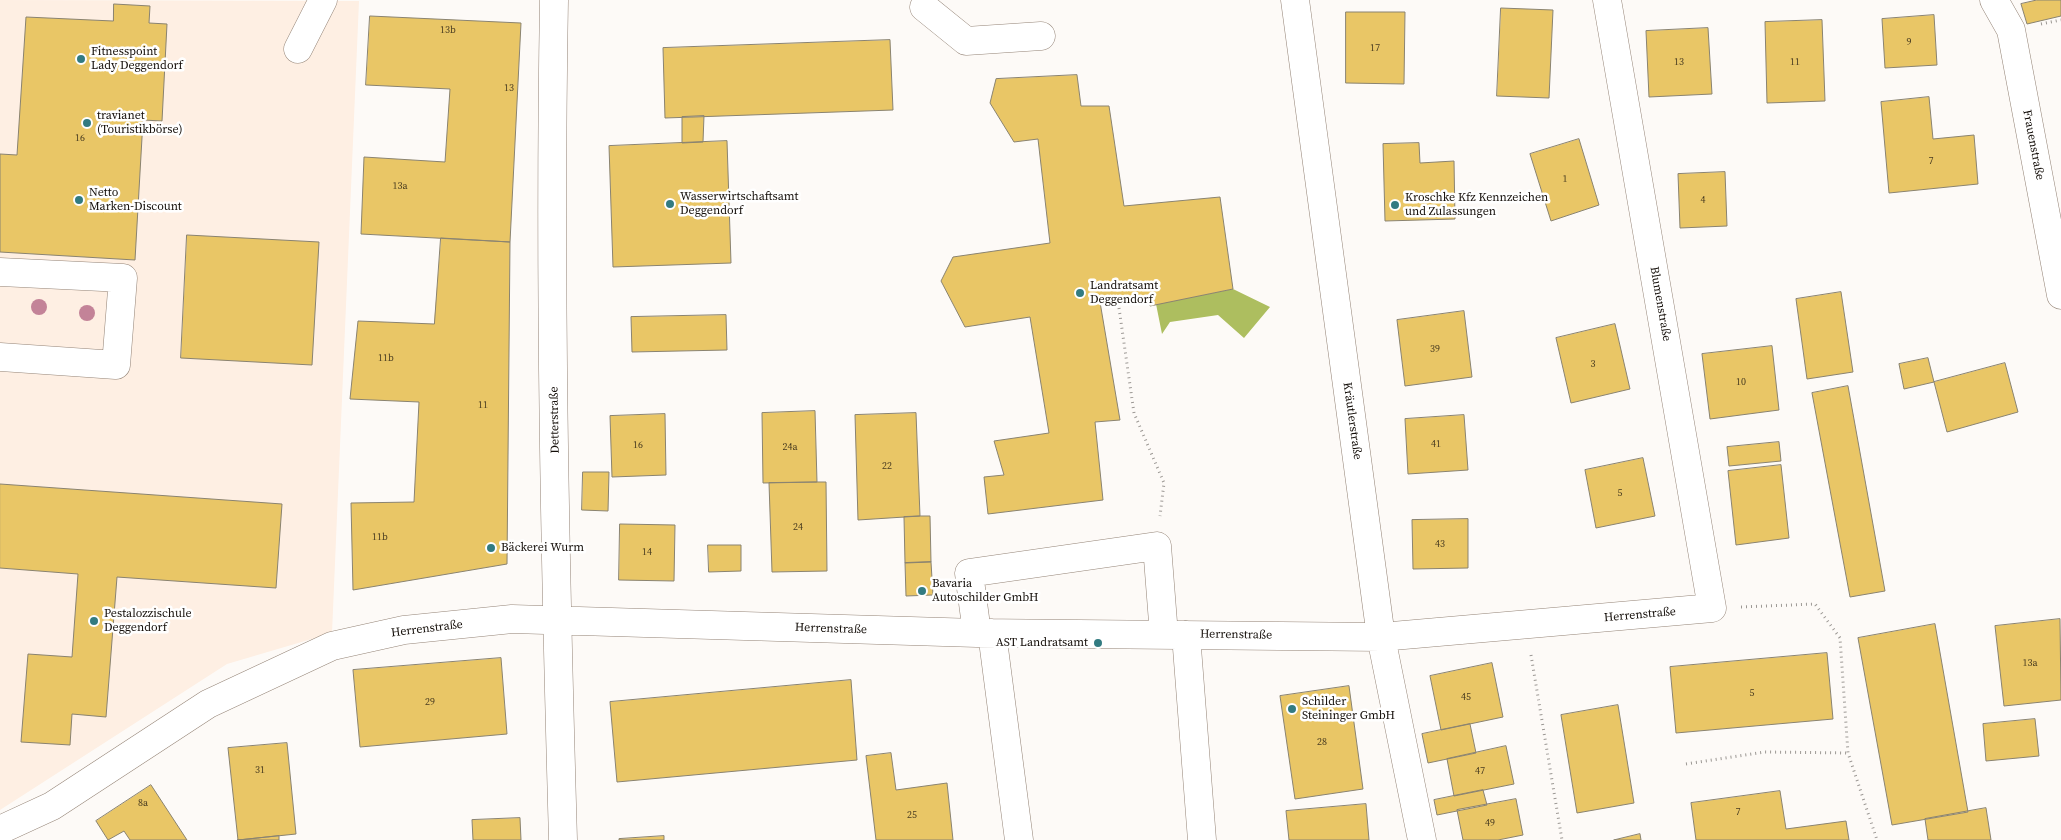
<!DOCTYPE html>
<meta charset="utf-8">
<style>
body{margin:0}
canvas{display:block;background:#fdfaf7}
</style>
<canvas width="2061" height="840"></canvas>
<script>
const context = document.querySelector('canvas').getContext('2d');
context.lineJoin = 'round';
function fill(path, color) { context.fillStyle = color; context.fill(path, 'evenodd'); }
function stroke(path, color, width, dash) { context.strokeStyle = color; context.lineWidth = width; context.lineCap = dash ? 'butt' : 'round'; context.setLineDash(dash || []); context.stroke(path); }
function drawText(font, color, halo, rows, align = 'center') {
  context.font = font + ' "Source Serif 4",serif'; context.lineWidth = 5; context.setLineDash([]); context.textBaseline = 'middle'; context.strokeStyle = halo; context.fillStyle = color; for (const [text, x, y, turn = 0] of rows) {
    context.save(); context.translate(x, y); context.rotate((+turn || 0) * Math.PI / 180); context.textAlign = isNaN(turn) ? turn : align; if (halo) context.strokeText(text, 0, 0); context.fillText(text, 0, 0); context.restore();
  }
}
fill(new Path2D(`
 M0,0L359,1L332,633L227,664L0,810Z`), '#feefe3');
fill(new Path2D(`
 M1233,289L1270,307L1244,338L1218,315L1170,322L1162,334L1156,304Z`), '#adbe5f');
const building = new Path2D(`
 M2037,0H2061V16L2027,24L2021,4Z
 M114,4L150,6L149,23L167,24L162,121L143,120L135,260L0,252V154L17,155L26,17L113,21Z
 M1501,8L1553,10L1549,98L1497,96Z
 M1346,12H1405L1404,84L1346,83Z
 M1934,15L1937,65L1885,68L1882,19Z
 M370,16L521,23L510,242L361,234L364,157L445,162L450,89L366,85Z
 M1822,20L1825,101L1767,103L1765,22Z
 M1708,28L1712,94L1649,97L1646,31Z
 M890,40L893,110L665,118L663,48Z
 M1077,75L1081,106H1109L1124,206L1220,197L1233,289L1150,306L1147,297L1100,302L1120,420L1095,422L1103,500L988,514L984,477L1004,475L994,441L1049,433L1030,317L965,327L941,281L953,257L1050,243L1038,139L1014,142L990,103L996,79Z
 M1929,97L1933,139L1974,135L1978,184L1889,193L1881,102Z
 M704,116L703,142L682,143V117Z
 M1579,139L1599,205L1551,221L1530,154Z
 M727,141L731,263L613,267L609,146Z
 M1419,143L1420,163L1454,161L1455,219L1385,221L1383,144Z
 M1725,172L1727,226L1680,228L1678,174Z
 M187,235L319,242L312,365L181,358Z
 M441,238L510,242L507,564L353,590L351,503L414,502L419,402L350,399L358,321L434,324Z
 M1841,292L1853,372L1807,379L1796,299Z
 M1464,311L1472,377L1405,386L1397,320Z
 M726,315L727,350L632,352L631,317Z
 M1615,324L1630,389L1571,403L1556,338Z
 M1772,346L1779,410L1710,419L1702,354Z
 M1928,358L1934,382L1904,389L1899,364Z
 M2005,363L2018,412L1947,432L1934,382Z
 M1848,386L1885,591L1850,597L1812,393Z
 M815,411L817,482L763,483L762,413Z
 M916,413L920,516L858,520L855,415Z
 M665,414L666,475L612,477L610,416Z
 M1464,415L1468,470L1408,474L1405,419Z
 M1779,442L1781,461L1729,466L1727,447Z
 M1643,458L1655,516L1596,528L1585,470Z
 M1781,465L1789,538L1736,545L1728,471Z
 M583,472H609L608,511L582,510Z
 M817,482H826L827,571L772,572L769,483Z
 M0,484L282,504L276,588L117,577L106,717L72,714L70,745L21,742L28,654L72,657L78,574L0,568Z
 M920,516H930L931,562L905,563L904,517Z
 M1468,519V568L1413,569L1412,520Z
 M620,524L675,525L674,581L619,580Z
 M708,545H741V571L709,572Z
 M931,562L933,595L906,596L905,563Z
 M2060,619L2061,700L2004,706L1995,626Z
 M1935,624L1968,812L1892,825L1858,638Z
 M1827,653L1833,719L1676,733L1670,667Z
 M501,658L507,734L360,747L353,670Z
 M1492,663L1503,717L1441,730L1430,676Z
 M851,680L857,760L617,782L610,702Z
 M1349,686L1363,789L1295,799L1280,696Z
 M1618,705L1634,803L1577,813L1561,715Z
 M2035,719L2039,756L1986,761L1983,724Z
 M1470,724L1476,753L1428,763L1422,734Z
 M287,743L296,834L238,840L228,748Z
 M1506,746L1514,784L1454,796L1447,759Z
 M891,753L896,790L947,783L953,840H876L866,756Z
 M151,785L187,840H130L124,831L108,840L96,821Z
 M1483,790L1487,805L1437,815L1434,800Z
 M1780,791L1786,829L1846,821L1849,840H1696L1691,803Z
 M1516,799L1523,835L1498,840H1463L1457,810Z
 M1366,804L1369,840H1289L1286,811Z
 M1986,808L1991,840H1928L1925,819Z
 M520,818L521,840H473L472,820Z
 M1640,834L1641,840H1614Z
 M279,836V840H237H238Z
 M664,836V840H619V839Z`);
fill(building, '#e9c666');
stroke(building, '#8a8370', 1);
const minor = new Path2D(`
 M554,0C549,280 555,560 563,840
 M1295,0L1381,637L1422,840
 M1994,0L2011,30L2061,295
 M924,7L966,41L1041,36
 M298,49L323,0
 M0,272L123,278L116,365L0,357
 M977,633L969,573L1157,546L1164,635
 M992,633L1019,840
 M1186,635L1202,840
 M0,830L52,806L208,704L332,646L404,630L512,619L977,633L1381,637L1712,608L1607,0`);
stroke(minor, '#958578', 29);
stroke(new Path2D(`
 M2041,24L2061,20
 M1119,308L1134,413L1164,483L1160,516
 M1741,607L1815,604L1840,638L1848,753L1877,840
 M1531,655L1562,840
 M1686,764L1765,752L1848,753`), '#9c9894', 3, [1, 4]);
stroke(minor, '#fff', 28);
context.fillStyle = '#c38398';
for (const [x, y] of [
 [39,307],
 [87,313]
]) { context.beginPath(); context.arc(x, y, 8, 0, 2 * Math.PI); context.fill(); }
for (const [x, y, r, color] of [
 [81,59,5,"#327b81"],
 [87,123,5,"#327b81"],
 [79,200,5,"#327b81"],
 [670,204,5,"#327b81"],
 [1395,205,5,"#327b81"],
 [1080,293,5,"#327b81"],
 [491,548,5,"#327b81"],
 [922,591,5,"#327b81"],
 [94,621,5,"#327b81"],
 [1098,643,5,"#327b81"],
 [1292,709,5,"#327b81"]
]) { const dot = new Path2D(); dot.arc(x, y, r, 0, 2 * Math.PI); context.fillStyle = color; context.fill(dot); stroke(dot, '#fff', 2); }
drawText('10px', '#483b20', null, [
 ["13b",448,30],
 ["9",1909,42],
 ["17",1375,48],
 ["13",1679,62],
 ["11",1795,62],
 ["13",509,88],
 ["16",80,138],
 ["7",1931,161],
 ["1",1565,179],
 ["13a",400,186],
 ["4",1703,200],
 ["39",1435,349],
 ["11b",386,358],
 ["3",1593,364],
 ["10",1741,382],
 ["11",483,405],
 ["41",1436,444],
 ["16",638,445],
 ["24a",790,447],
 ["22",887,466],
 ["5",1620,493],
 ["24",798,527],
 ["11b",380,537],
 ["43",1440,544],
 ["14",647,552],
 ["13a",2030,663],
 ["5",1752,693],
 ["45",1466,697],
 ["29",430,702],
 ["28",1322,742],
 ["31",260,770],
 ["47",1480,771],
 ["8a",143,803],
 ["7",1738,812],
 ["25",912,815],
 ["49",1490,823]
]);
drawText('12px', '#130d08', '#fff', [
 ["Fitnesspoint",91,52],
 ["Lady Deggendorf",91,66],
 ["travianet",97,116],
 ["(Touristikbörse)",97,130],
 ["Netto",89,193],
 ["Marken-Discount",89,207],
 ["Wasserwirtschaftsamt",680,197],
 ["Deggendorf",680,211],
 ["Kroschke Kfz Kennzeichen",1405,198],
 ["und Zulassungen",1405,212],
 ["Landratsamt",1090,286],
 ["Deggendorf",1090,300],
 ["Bäckerei Wurm",501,548],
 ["Bavaria",932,584],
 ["Autoschilder GmbH",932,598],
 ["Pestalozzischule",104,614],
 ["Deggendorf",104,628],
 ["AST Landratsamt",1088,643,"right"],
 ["Schilder",1302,702],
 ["Steininger GmbH",1302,716]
], 'left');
drawText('12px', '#130d08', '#fff', [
 ["Frauenstraße",2033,145,79],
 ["Blumenstraße",1660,304,80],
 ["Detterstraße",555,420,-91],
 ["Kräutlerstraße",1352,421,82],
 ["Herrenstraße",1640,615,-5],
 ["Herrenstraße",427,629,-7],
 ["Herrenstraße",831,629,2],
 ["Herrenstraße",1236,635,1]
]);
</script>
